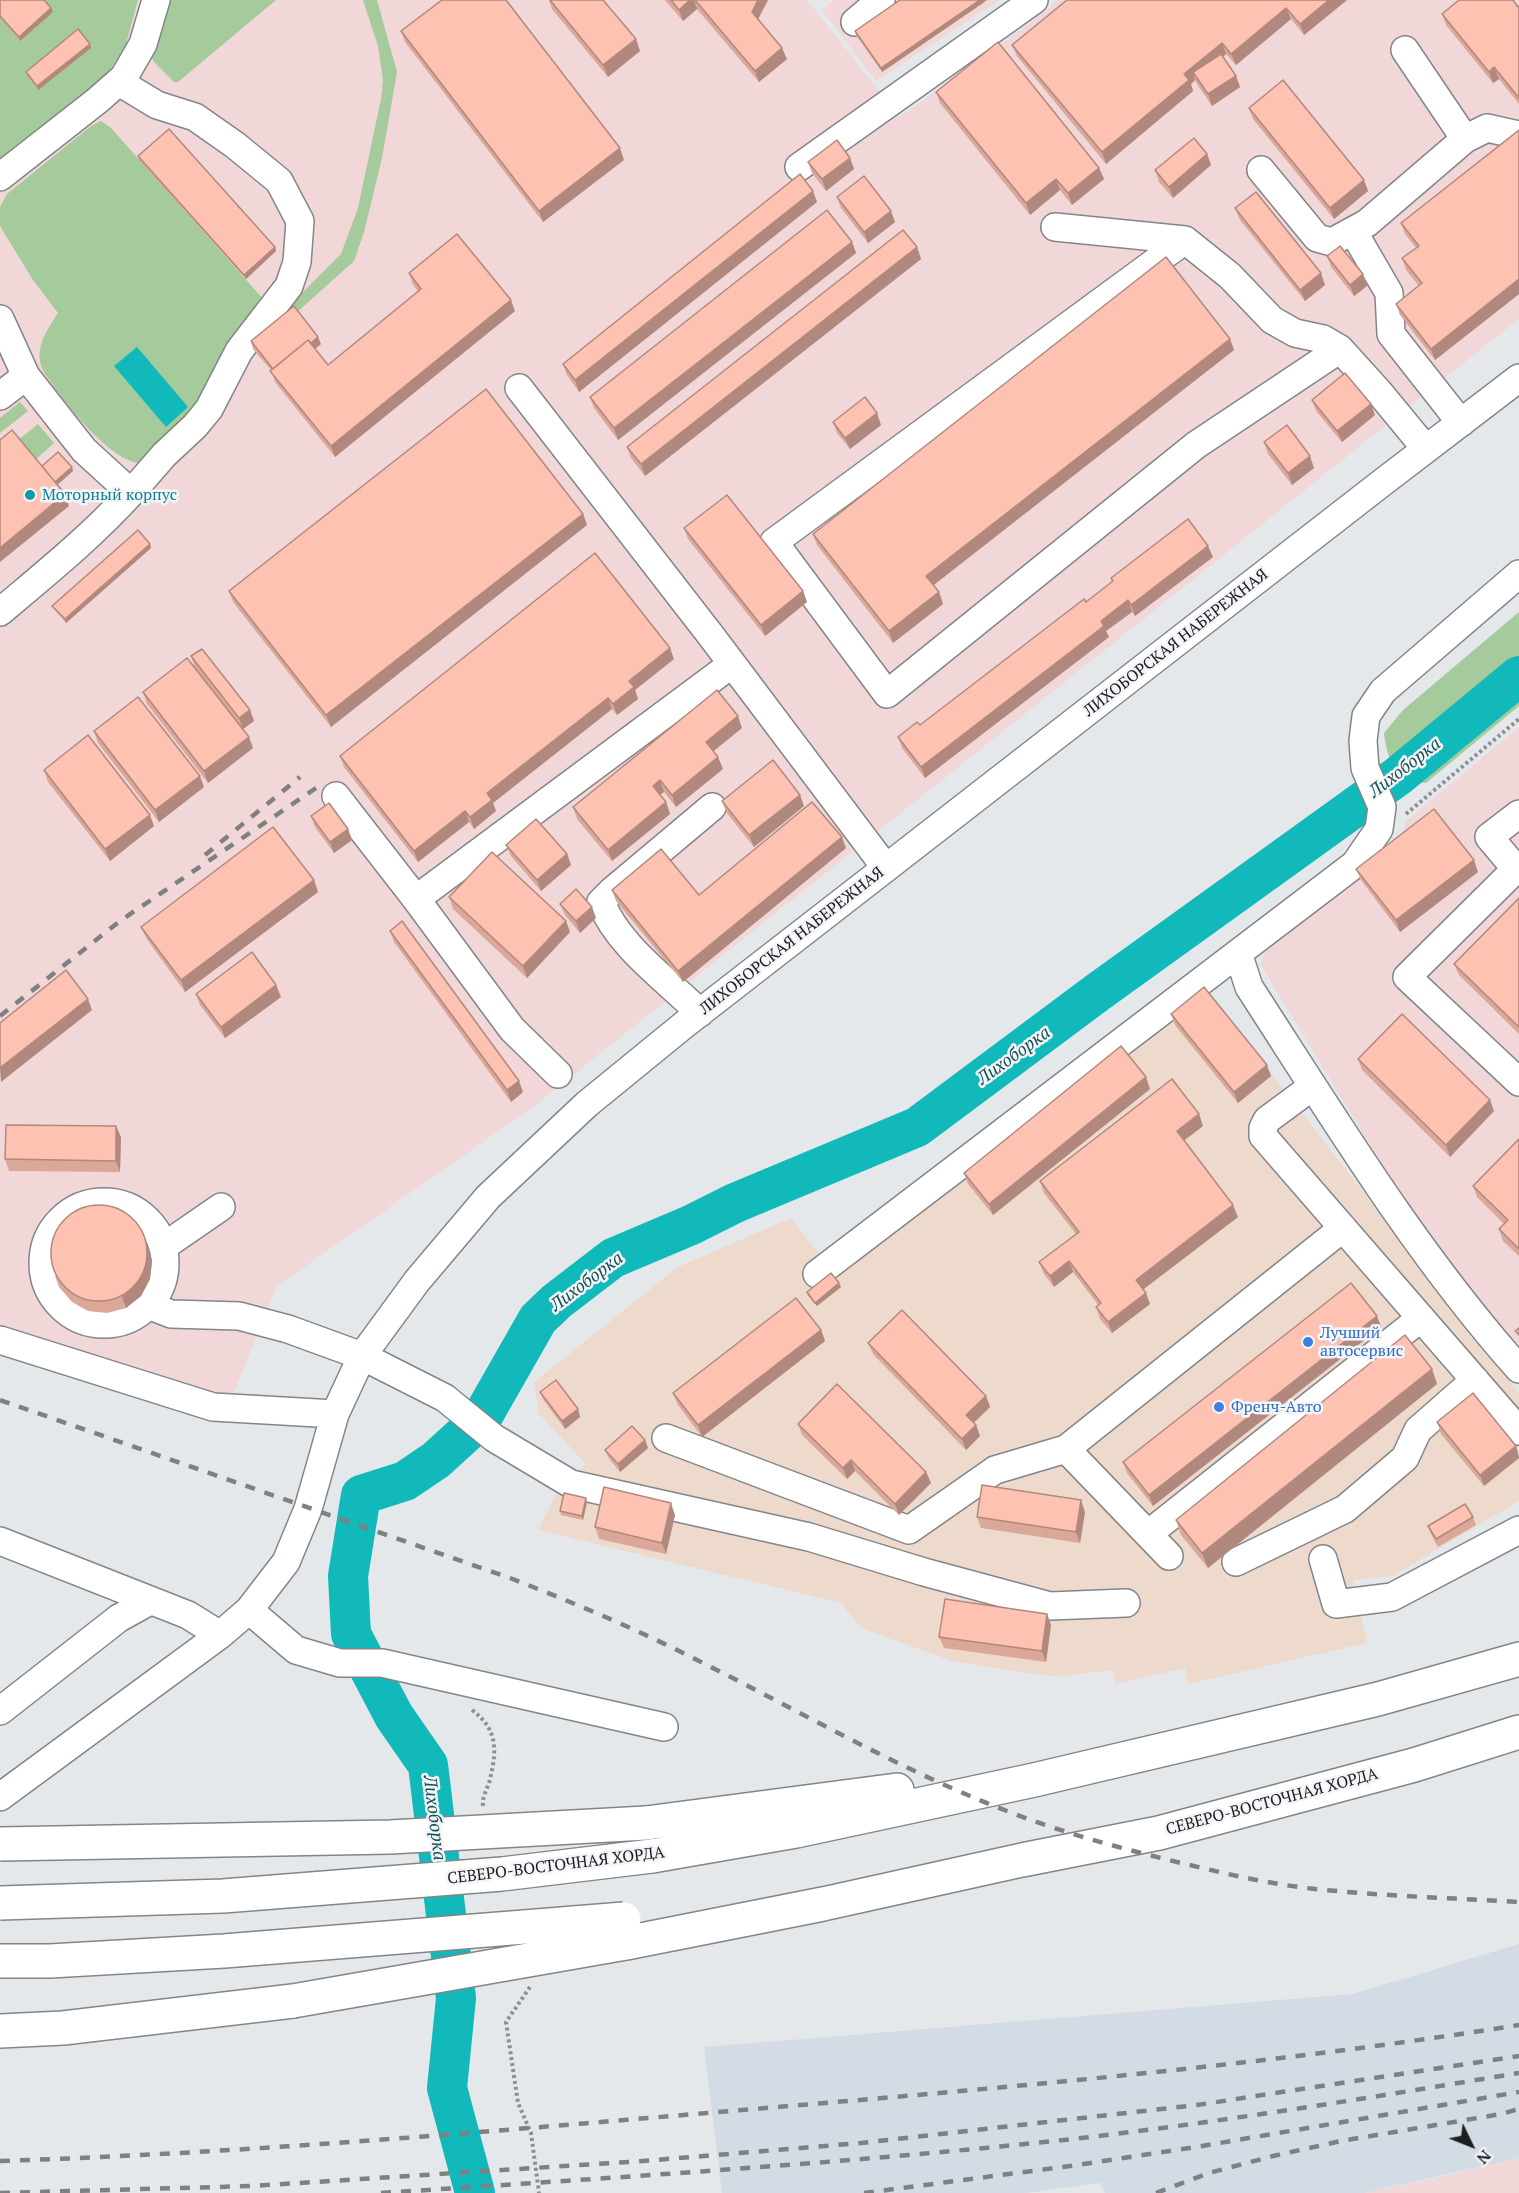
<!DOCTYPE html>
<meta charset="utf-8">
<style>
body{margin:0}
#map{position:relative;width:1519px;height:2193px;overflow:hidden;background:#e5e8eb;font-family:"PT Serif",serif}
canvas{display:block}
.north{position:absolute;left:1441px;top:2115px;width:60px;height:60px;-webkit-text-stroke:4px #f3f5f9;paint-order:stroke;rotate:133deg;font-size:16px;font-weight:700;line-height:24px;text-align:center;color:#1c1d1f}
.north::after{content:'';display:block;margin:auto;width:21px;height:27px;background:#1c1d1f;clip-path:polygon(50% 0,100% 100%,50% 72%,0 100%)}
</style>
<div id="map">
<canvas width="1519" height="2193"></canvas>
<div class="north">N</div>
</div>
<script>
const context = document.querySelector('canvas').getContext('2d');
context.lineJoin = 'round';
function fill(path, color) { context.fillStyle = color; context.fill(path, 'evenodd'); }
function stroke(path, color, width, dash) { context.strokeStyle = color; context.lineWidth = width; context.lineCap = dash ? 'butt' : 'round'; context.setLineDash(dash || []); context.stroke(path); }
function drawText(font, color, halo, rows, align = 'center') {
  context.font = font + ' "PT Serif",serif'; context.lineWidth = 5; context.setLineDash([]); context.textBaseline = 'middle'; context.strokeStyle = halo; context.fillStyle = color; for (const [text, x, y, turn = 0] of rows) {
    context.save(); context.translate(x, y); context.rotate((+turn || 0) * Math.PI / 180); context.textAlign = isNaN(turn) ? turn : align; if (halo) context.strokeText(text, 0, 0); context.fillText(text, 0, 0); context.restore();
  }
}
fill(new Path2D(`
 M1206,989L1519,1393V1501L1393,1576L1353,1580L1367,1643L1188,1684L1185,1668L1115,1684L1113,1670L1056,1677L955,1662L861,1628L841,1603L538,1530L557,1492L586,1464L539,1414L534,1382L678,1267L791,1218L835,1275Z`), '#eedacc');
fill(new Path2D(`
 M0,0H807L900,117L1047,10L1056,0H1519V319L533,1107L277,1286L232,1397L0,1329Z
 M834,0H1000L876,81L822,10Z
 M1519,727V1347L1418,1224L1260,964L1273,936L1404,831L1405,822Z
 M1519,2158V2193H1364L1432,2179Z`), '#f1d7d8');
fill(new Path2D(`
 M1519,1944V2158L1364,2193H1105L1100,2183L1026,2193H722L704,2047L1353,1994Z`), '#d3dbe4');
fill(new Path2D(`
 M0,0H138L126,44L110,70L85,94L0,163Z
 M163,0H276L178,82H174L154,62L150,54Z
 M363,0H377L397,72L382,158L364,232L354,261L295,314L288,307L341,254L358,208L381,99L383,80L378,46Z
 M101,121L111,128L264,300L205,400L144,463C113,467 61,398 45,374C32,352 45,333 58,313L33,280L0,226V207L7,194L91,126Z
 M20,402L28,411L0,433V418Z
 M38,424L54,443L33,462L16,442Z
 M1519,612V706L1426,783C1396,781 1387,760 1384,733L1403,710Z`), '#a5ca9b');
fill(new Path2D(`
 M137,347L188,407L166,427L114,366Z`), '#11b9bb');
stroke(new Path2D(`
 M475,2193L447,2088L456,1998L428,1765L394,1716L351,1634L348,1576L361,1495L405,1481L436,1460L481,1419L538,1319L557,1301L613,1258L691,1225L735,1203L917,1127L1098,992L1398,776L1519,676`), '#11b9bb', 40);
const minor = new Path2D(`
 M855,22L881,0
 M1405,50L1465,139
 M119,82L157,105L195,117L235,145L279,181L300,221L297,262L289,286L239,351L209,409L195,426L164,455L131,493
 M799,167L1034,0
 M1261,170L1317,238L1332,242L1367,223L1465,139L1487,128L1519,135
 M0,177L98,100L124,77L143,44L156,0
 M1055,227L1185,240L1230,276L1272,320L1295,333L1323,339L1340,349L1379,392L1426,449
 M1353,231L1389,293L1391,334L1461,423
 M1185,240L774,542L887,694L1196,445L1340,349
 M0,319L26,376L84,450L131,493C91,537 45,574 0,612
 M519,388L712,637L886,868
 M0,396L26,376
 M336,796L416,899
 M1519,814L1489,837L1516,869L1407,977L1519,1082
 M1238,953L1249,987C1334,1118 1415,1252 1519,1369
 M700,1013C667,980 617,945 601,902L612,891L712,807
 M558,1074L512,1029L416,899L732,664
 M1313,1086L1267,1120L1263,1128V1136L1519,1431
 M43 1263a61 61 0 1 1 122 0a61 61 0 1 1-122 0Z
 M163,1247L221,1207
 M817,1274L1355,864L1379,829L1382,807L1365,768L1363,741L1366,716L1383,691L1519,574
 M148,1305L171,1314L239,1316L288,1329L362,1356L445,1398L494,1438L571,1484L809,1537L924,1572L1050,1606L1126,1603
 M0,1340L213,1407L335,1414
 M666,1438L909,1530L995,1470L1066,1449L1343,1228
 M1066,1449L1169,1556
 M1148,1534L1421,1318
 M0,1541L188,1615L220,1635
 M1323,1559L1336,1604L1392,1597L1519,1530
 M1236,1562L1345,1509L1405,1458L1418,1430L1475,1380
 M249,1610L296,1650L340,1663H382L664,1727
 M0,1711L119,1618L150,1601
 M0,1797L220,1635L249,1610L286,1562L308,1509L335,1414L362,1356L417,1281L488,1197L587,1104L685,1024L1383,482L1519,378`);
const major = new Path2D(`
 M646,1823L897,1790
 M652,1856L796,1831L1034,1780L1378,1699L1519,1659
 M626,1943L823,1904L1022,1860L1159,1833L1414,1765L1519,1732
 M0,2031L63,2028L293,2001`);
stroke(minor, '#838588', 30);
stroke(major, '#838588', 36);
stroke(new Path2D(`
 M1406,814L1519,719
 M472,1710C499,1730 497,1752 489,1783C486,1791 482,1798 483,1806
 M530,1987L506,2022L518,2103L531,2133L539,2193`), '#8d8f92', 4, [3, 3]);
stroke(minor, '#fff', 27);
stroke(major, '#fff', 33);
stroke(new Path2D(`
 M205,855L300,777
 M0,1016L120,921L316,788
 M0,1400L510,1578C569,1601 627,1625 683,1653C791,1706 895,1768 1007,1811C1063,1833 1120,1848 1177,1862C1223,1873 1268,1884 1315,1889C1383,1896 1451,1898 1519,1902
 M0,2161C248,2153 495,2131 742,2110C1002,2088 1261,2066 1519,2025
 M0,2193L252,2186L643,2161L861,2143L1197,2105L1519,2056
 M381,2193C609,2178 837,2164 1064,2140C1216,2123 1368,2098 1519,2073
 M864,2193L1070,2166L1202,2146L1519,2092
 M1156,2193L1209,2173L1273,2156L1341,2141L1501,2114L1519,2109`), '#7e8082', 4.5, [10, 10]);
const majorBridge = new Path2D(`
 M0,1844L390,1837L646,1823
 M0,1903L223,1896L502,1874L652,1856
 M0,1961H50L224,1951L624,1919
 M293,2001L626,1943`);
stroke(majorBridge, '#838588', 36, []);
stroke(majorBridge, '#fff', 33);
fill(new Path2D(`
 M0,0L51,8L53,12L20,41L0,18Z
 M549,0H603L640,51L608,77L552,9Z
 M665,0H768L758,19L787,59L759,82L697,9L683,21Z
 M1067,0H1347L1304,35L1291,19L1236,65L1226,54L1223,57L1236,76L1240,87L1212,106L1197,84L1195,80L1191,84L1193,91L1106,164L1017,56L1012,45Z
 M985,2L882,72L856,35L855,31Z
 M1519,6V104L1499,79L1493,83L1446,25L1442,14L1518,7Z
 M401,31L624,160L543,222L405,42Z
 M90,44L91,48L38,90L27,76L26,72Z
 M936,92L1099,168L1104,179L1072,205L1060,190L1030,215L940,103Z
 M1249,108L1364,180L1368,191L1334,219L1253,119Z
 M1519,130V294L1435,360L1400,315L1396,304L1419,286L1406,270L1402,258L1416,248L1405,234L1401,223Z
 M1207,154L1211,165L1173,198L1159,182L1155,170Z
 M138,156L275,247L276,251L246,279L139,160Z
 M850,158L854,169L826,191L812,173L808,162Z
 M837,197L895,222L868,243L841,208Z
 M817,202L579,392L567,375L563,364Z
 M1235,208L1325,285L1305,301L1240,220Z
 M852,242L856,253L618,440L594,408L590,397Z
 M917,247L921,259L645,476L631,458L627,447Z
 M1327,256L1363,274L1367,286L1354,296L1331,267Z
 M409,273L515,311L335,457L275,382L271,370L253,349L251,341L321,344L315,349L328,365L418,291L413,285Z
 M1230,339L1234,350L933,585L939,592L943,604L893,643L817,545L813,534Z
 M1312,400L1375,415L1342,442L1316,411Z
 M833,422L881,425L850,449L837,433Z
 M1264,442L1314,468L1292,485L1268,454Z
 M583,514L587,525L331,727L233,602L229,591Z
 M684,528L803,591L807,602L765,636L688,539Z
 M150,544L151,548L66,623L54,609L52,606Z
 M1213,557L1135,616L1132,612L1106,631L1109,637L925,778L902,748L898,737L920,725L1086,602L1112,582L1111,578Z
 M191,656L250,710L254,721L243,729L195,668Z
 M674,659L635,690L638,699L617,715L612,709L493,803L496,811L474,829L469,822L418,862L344,767L340,756Z
 M143,692L253,748L208,783L147,704Z
 M742,728L713,751L723,769L676,807L664,792L660,795L666,802L670,814L612,861L577,819L573,807Z
 M94,731L204,787L159,822L98,743Z
 M44,770L154,826L110,861L48,782Z
 M722,801L804,806L754,847L726,812Z
 M311,816L348,829L352,840L334,853L315,827Z
 M506,845L567,854L571,865L541,891L511,856Z
 M846,848L683,982L616,901L612,890L699,895Z
 M1356,869L1478,872L1400,932L1361,880Z
 M314,880L318,892L185,992L146,938L141,927Z
 M449,897L566,921L570,932L527,978L453,909Z
 M1519,898V1034L1459,975L1454,964Z
 M560,904L596,918L580,933L565,915Z
 M390,931L523,1092L511,1102L394,942Z
 M276,985L281,997L225,1038L200,1005L196,994Z
 M1171,1014L1271,1076L1238,1103L1175,1025Z
 M1358,1059L1494,1111L1450,1157L1362,1070Z
 M1150,1089L993,1215L968,1184L964,1173Z
 M1203,1126L1184,1140L1238,1217L1143,1289L1150,1304L1112,1333L1100,1319L1096,1307L1099,1306L1073,1272L1054,1287L1044,1274L1039,1262L1076,1234L1044,1193L1040,1181Z
 M121,1137L120,1172L9,1171L5,1159Z
 M1519,1139V1256L1503,1241L1499,1229L1504,1224L1477,1197L1473,1186Z
 M142,1230L152,1260L150,1279L141,1296L126,1308L107,1313L88,1311L72,1302L59,1287L55,1276Z
 M841,1287L817,1306L808,1296L807,1292Z
 M1377,1316L1381,1327L1153,1506L1127,1473L1123,1462Z
 M821,1330L825,1341L702,1437L678,1405L673,1393Z
 M868,1343L986,1396L990,1407L974,1423L976,1425L980,1436L966,1450L873,1354Z
 M1432,1369L1437,1384L1208,1568L1181,1535L1176,1520Z
 M540,1392L578,1409L580,1417L565,1429L543,1399Z
 M1437,1422L1516,1446L1519,1458L1484,1486L1441,1434Z
 M798,1424L926,1472L931,1483L899,1515L855,1471L847,1479L802,1435Z
 M645,1440L648,1448L620,1472L608,1457L605,1450Z
 M587,1502L583,1520L561,1515L560,1511Z
 M1085,1512L1080,1543L981,1528L977,1517Z
 M675,1515L666,1554L599,1539L595,1527Z
 M1473,1517L1476,1525L1438,1547L1431,1534L1428,1526Z
 M1047,1614L1051,1625L1046,1662L944,1648L939,1637Z`), '#daa799');
fill(new Path2D(`
 M690,0H694L697,9L683,21L679,10Z
 M758,0H768L756,23L752,12Z
 M980,0H987L882,72L881,68Z
 M1329,0H1347L1304,35L1300,24Z
 M51,8L53,12L20,41L19,37Z
 M1286,8L1291,19L1236,65L1231,54Z
 M636,39L640,51L608,77L603,65Z
 M1222,43L1226,54L1197,78L1193,72L1195,80L1191,84L1193,91L1106,164L1102,152L1184,74Z
 M90,44L91,48L38,90L37,86Z
 M782,48L787,59L759,82L755,71Z
 M1494,67L1499,79L1493,83L1489,72Z
 M1236,76L1240,87L1212,106L1208,94Z
 M620,148L624,160L543,222L539,211Z
 M1207,154L1211,165L1173,198L1169,187Z
 M850,158L854,169L826,191L822,179Z
 M1099,168L1104,179L1072,205L1068,193Z
 M1056,179L1060,190L1030,215L1026,203Z
 M1364,180L1368,191L1334,219L1330,208Z
 M813,191L817,202L579,392L575,380Z
 M891,211L895,222L868,243L864,232Z
 M852,242L856,253L618,440L614,428Z
 M275,247L276,251L246,279L244,275Z
 M917,247L921,259L645,476L641,464Z
 M1321,273L1325,285L1305,301L1300,290Z
 M1363,274L1367,286L1354,296L1350,285Z
 M1519,279V294L1435,360L1431,349Z
 M511,300L515,311L335,457L331,446Z
 M318,337L321,344L278,379L275,372Z
 M1230,339L1234,350L930,588L926,576Z
 M1371,404L1375,415L1342,442L1337,431Z
 M877,413L881,425L850,449L845,438Z
 M1310,456L1314,468L1292,485L1288,473Z
 M72,467L73,471L54,488L53,484Z
 M65,494L69,506L0,562V548Z
 M583,514L587,525L331,727L326,715Z
 M150,544L151,548L66,623L65,619Z
 M1208,546L1213,557L1135,616L1131,605Z
 M803,591L807,602L765,636L761,625Z
 M939,592L943,604L893,643L889,631Z
 M1128,600L1132,612L1106,631L1109,637L925,778L921,767L1101,621Z
 M670,648L674,659L635,690L638,699L617,715L613,704L629,681Z
 M608,698L612,709L493,803L496,811L474,829L470,817L487,793Z
 M250,710L254,721L243,729L239,718Z
 M738,716L742,728L710,754L706,742Z
 M249,737L253,748L208,783L204,771Z
 M718,757L723,769L676,807L672,795Z
 M200,776L204,787L159,822L155,810Z
 M660,780L664,792L657,797L653,786Z
 M800,795L804,806L754,847L749,835Z
 M666,802L670,814L612,861L608,850Z
 M465,811L469,822L418,862L414,851Z
 M150,815L154,826L110,861L105,849Z
 M348,829L352,840L334,853L330,842Z
 M842,837L846,848L683,982L678,971Z
 M567,854L571,865L541,891L537,880Z
 M1474,860L1478,872L1400,932L1396,920Z
 M314,880L318,892L185,992L181,980Z
 M592,907L596,918L580,933L576,921Z
 M566,921L570,932L527,978L523,966Z
 M276,985L281,997L225,1038L221,1027Z
 M88,999L92,1010L1,1082L0,1068Z
 M1267,1065L1271,1076L1238,1103L1234,1092Z
 M1146,1077L1150,1089L993,1215L989,1204Z
 M519,1081L523,1092L511,1102L507,1090Z
 M1490,1100L1494,1111L1450,1157L1446,1145Z
 M1199,1114L1203,1126L1181,1143L1177,1131Z
 M116,1126L121,1137L120,1172L116,1161Z
 M1233,1205L1238,1217L1140,1292L1136,1280Z
 M142,1230L152,1260L150,1279L141,1296L126,1308L122,1296Z
 M1069,1261L1073,1272L1054,1287L1050,1276Z
 M839,1283L841,1287L817,1306L815,1303Z
 M1146,1293L1150,1304L1112,1333L1108,1322Z
 M1377,1316L1381,1327L1153,1506L1149,1495Z
 M821,1330L825,1341L702,1437L698,1425Z
 M1432,1369L1437,1384L1208,1568L1202,1553Z
 M986,1396L990,1407L970,1426L966,1415Z
 M578,1409L580,1417L565,1429L562,1421Z
 M976,1425L980,1436L966,1450L962,1439Z
 M645,1440L648,1448L620,1472L618,1464Z
 M1516,1446L1519,1458L1484,1486L1480,1475Z
 M851,1460L855,1471L847,1479L843,1468Z
 M926,1472L931,1483L899,1515L895,1504Z
 M586,1498L587,1502L583,1520L582,1516Z
 M1081,1500L1085,1512L1080,1543L1076,1532Z
 M671,1503L675,1515L666,1554L662,1543Z
 M1047,1614L1051,1625L1046,1662L1042,1651Z`), '#b1887d');
const building = new Path2D(`
 M0,0H44L51,8L19,37L0,16Z
 M442,0H506L620,148L539,211L401,31Z
 M550,0H603L636,39L603,65Z
 M671,0H690L679,10Z
 M695,0H758L752,12L782,48L755,71Z
 M900,0H980L881,68L855,31Z
 M1067,0H1329L1300,24L1286,8L1231,54L1222,43L1184,74L1189,80L1102,152L1012,45Z
 M1459,0H1513L1518,7L1519,6V98L1494,67L1489,72L1442,14Z
 M78,29L90,44L37,86L26,72Z
 M998,42L1099,168L1068,193L1056,179L1026,203L936,92Z
 M1221,54L1236,76L1208,94L1193,72Z
 M1283,80L1364,180L1330,208L1249,108Z
 M169,129L275,247L244,275L138,156Z
 M1519,130V279L1431,349L1396,304L1422,283L1402,258L1419,246L1401,223Z
 M1194,138L1207,154L1169,187L1155,170Z
 M837,140L850,158L822,179L808,162Z
 M800,174L813,191L575,380L563,364Z
 M864,176L891,211L864,232L837,197Z
 M1256,192L1321,273L1300,290L1235,208Z
 M827,210L852,242L614,428L590,397Z
 M903,230L917,247L641,464L627,447Z
 M457,234L511,300L331,446L270,371L308,340L328,365L421,289L409,273Z
 M1340,246L1363,274L1350,285L1327,256Z
 M1166,257L1230,339L926,576L939,592L889,631L813,534Z
 M294,306L318,337L311,343L308,340L273,369L251,341Z
 M1345,373L1371,404L1337,431L1312,400Z
 M486,389L583,514L326,715L229,591Z
 M865,397L877,413L845,438L833,422Z
 M1287,425L1310,456L1288,473L1264,442Z
 M12,430L65,494L0,548V440Z
 M58,452L72,467L55,482L42,466Z
 M727,495L803,591L761,625L684,528Z
 M1188,519L1208,546L1131,605L1128,600L1101,621L1104,626L921,767L898,737L917,722L920,725L1084,599L1086,602L1113,581L1111,578Z
 M138,530L150,544L65,619L52,606Z
 M595,553L670,648L629,681L634,687L613,704L608,698L487,793L492,800L470,817L465,811L414,851L340,756Z
 M202,649L250,710L239,718L191,656Z
 M187,658L249,737L204,771L143,692Z
 M717,690L738,716L706,742L718,757L672,795L660,780L653,786L666,802L608,850L573,807Z
 M138,697L200,776L155,810L94,731Z
 M88,735L150,815L105,849L44,770Z
 M773,760L800,795L749,835L722,801Z
 M812,802L842,837L678,971L612,890L661,849L699,895Z
 M329,803L348,829L330,842L311,816Z
 M1434,809L1474,860L1396,920L1356,869Z
 M536,819L567,854L537,880L506,845Z
 M273,827L314,880L181,980L141,927Z
 M492,852L566,921L523,966L449,897Z
 M576,889L592,907L576,921L560,904Z
 M1519,898V1027L1454,964Z
 M402,921L519,1081L507,1090L390,931Z
 M252,952L276,985L221,1027L196,994Z
 M66,970L88,999L0,1068V1023Z
 M1204,987L1267,1065L1234,1092L1171,1014Z
 M1402,1014L1490,1100L1446,1145L1358,1059Z
 M1121,1046L1146,1077L989,1204L964,1173Z
 M1172,1079L1199,1114L1177,1131L1233,1205L1136,1280L1146,1293L1108,1322L1096,1307L1101,1303L1069,1261L1050,1276L1039,1262L1079,1232L1040,1181Z
 M6,1125L116,1126V1161L5,1159Z
 M1519,1139V1249L1499,1229L1508,1220L1473,1186Z
 M51 1253a48 48 0 1 1 96 0a48 48 0 1 1-96 0Z
 M831,1273L839,1283L815,1303L807,1292Z
 M1351,1283L1377,1316L1149,1495L1123,1462Z
 M796,1298L821,1330L698,1425L673,1393Z
 M902,1310L986,1396L966,1415L976,1425L962,1439L868,1343Z
 M1519,1328V1335L1515,1331Z
 M1405,1335L1432,1369L1202,1553L1176,1520Z
 M556,1380L578,1409L562,1421L540,1392Z
 M837,1384L926,1472L895,1504L851,1460L843,1468L798,1424Z
 M1473,1393L1516,1446L1480,1475L1437,1422Z
 M632,1426L645,1440L618,1464L605,1450Z
 M982,1485L1081,1500L1076,1532L977,1517Z
 M604,1487L671,1503L662,1543L595,1527Z
 M564,1493L586,1498L582,1516L560,1511Z
 M1465,1504L1473,1517L1436,1539L1428,1526Z
 M945,1599L1047,1614L1042,1651L939,1637Z`);
fill(building, '#fdc2b2');
stroke(building, '#b1887d', 1.5);
for (const [x, y, r, color] of [
 [30,495,6,"#0f9aa8"],
 [1308,1342,6,"#3f7fe0"],
 [1219,1407,6,"#3f7fe0"]
]) { const dot = new Path2D(); dot.arc(x, y, r, 0, 2 * Math.PI); context.fillStyle = color; context.fill(dot); stroke(dot, '#f3f5f9', 2); }
drawText('16px', '#0d838f', '#f3f5f9', [
 ["Моторный корпус",42,495]
], 'left');
drawText('16px', '#1c1d1f', '#f3f5f9', [
 ["ЛИХОБОРСКАЯ НАБЕРЕЖНАЯ",1176,643,-38],
 ["ЛИХОБОРСКАЯ НАБЕРЕЖНАЯ",792,941,-38],
 ["СЕВЕРО-ВОСТОЧНАЯ ХОРДА",1272,1802,-15],
 ["СЕВЕРО-ВОСТОЧНАЯ ХОРДА",556,1866,-7]
]);
drawText('16px', '#366cbe', '#f3f5f9', [
 ["Лучший",1320,1333],
 ["автосервис",1320,1351],
 ["Френч-Авто",1231,1407]
], 'left');
drawText('italic 18px', '#155253', '#f3f5f9', [
 ["Лихоборка",1405,768,-38],
 ["Лихоборка",1014,1056,-36],
 ["Лихоборка",587,1282,-37],
 ["Лихоборка",434,1818,83]
]);
</script>
